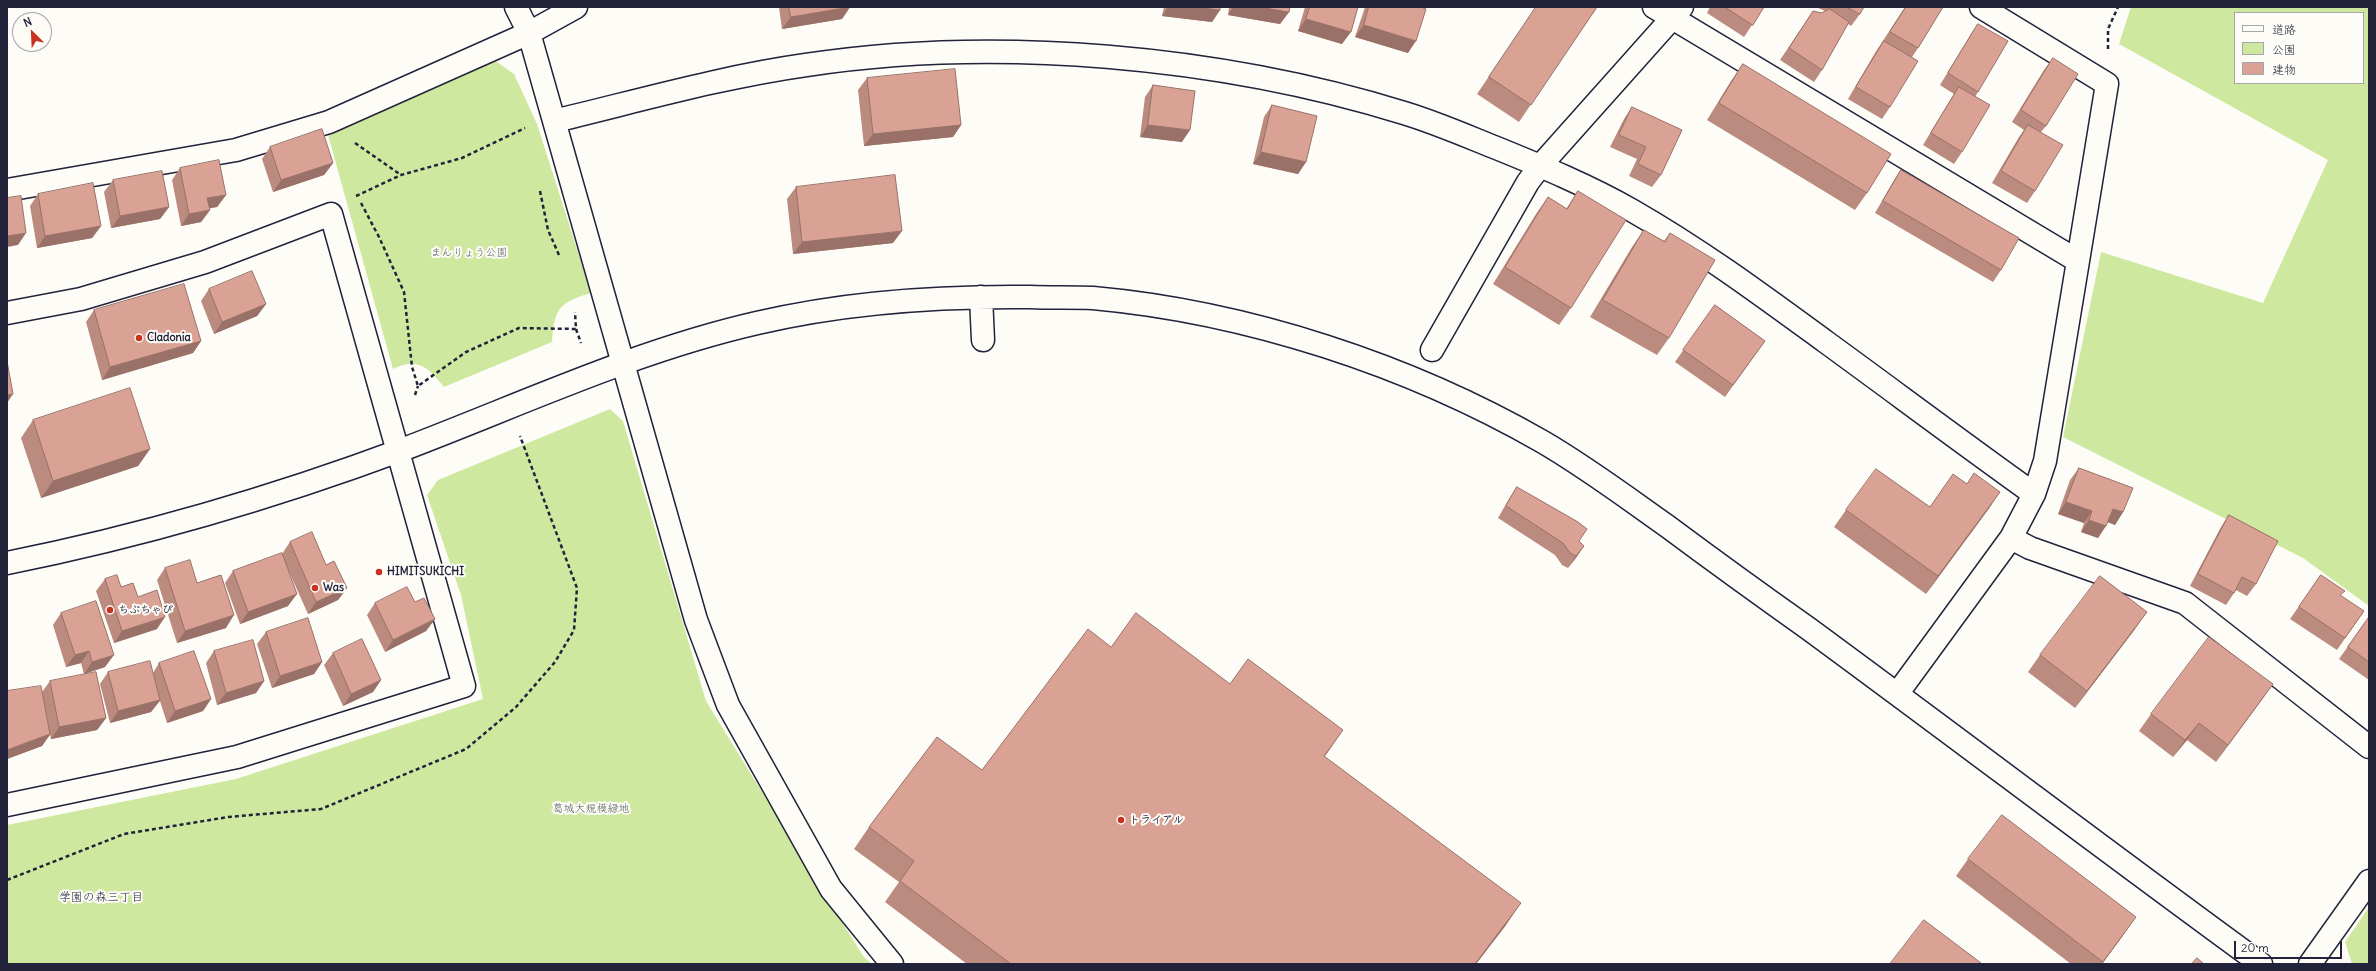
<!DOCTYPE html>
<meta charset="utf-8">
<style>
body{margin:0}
#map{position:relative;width:2376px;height:971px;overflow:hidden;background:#fdfcf7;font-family:Delius,"Klee One",sans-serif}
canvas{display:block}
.frame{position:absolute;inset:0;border:8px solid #22223b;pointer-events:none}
.legend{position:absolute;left:2234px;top:12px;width:130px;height:72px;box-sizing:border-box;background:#fdfcf7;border:1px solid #a5a5ac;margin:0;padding:5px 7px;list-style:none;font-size:12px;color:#22223b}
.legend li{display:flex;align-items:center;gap:8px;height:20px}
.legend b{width:20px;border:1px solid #a5a5ac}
.north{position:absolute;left:12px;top:12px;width:40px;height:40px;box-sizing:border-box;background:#fdfcf7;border:1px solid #a5a5ac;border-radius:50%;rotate:336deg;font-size:11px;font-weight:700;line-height:16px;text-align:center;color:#22223b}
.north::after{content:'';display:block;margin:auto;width:14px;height:18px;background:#c8321e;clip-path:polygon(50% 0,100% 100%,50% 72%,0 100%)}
.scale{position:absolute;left:2234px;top:941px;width:108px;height:18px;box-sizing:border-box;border:2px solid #22223b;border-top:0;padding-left:5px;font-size:12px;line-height:14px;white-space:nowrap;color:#22223b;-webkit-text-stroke:3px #fdfcf7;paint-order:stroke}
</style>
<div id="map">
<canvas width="2376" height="971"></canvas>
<div class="frame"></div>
<ul class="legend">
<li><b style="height:5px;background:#fdfcf7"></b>道路</li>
<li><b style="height:11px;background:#cee99f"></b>公園</li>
<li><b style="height:11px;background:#daa294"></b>建物</li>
</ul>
<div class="north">N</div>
<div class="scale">20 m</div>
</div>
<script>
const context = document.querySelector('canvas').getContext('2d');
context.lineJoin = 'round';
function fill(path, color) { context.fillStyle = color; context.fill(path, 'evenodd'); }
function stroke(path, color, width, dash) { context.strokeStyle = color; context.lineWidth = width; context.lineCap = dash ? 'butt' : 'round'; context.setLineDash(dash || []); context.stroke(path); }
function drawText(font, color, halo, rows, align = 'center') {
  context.font = font + ' Delius,"Klee One",sans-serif'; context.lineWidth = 4; context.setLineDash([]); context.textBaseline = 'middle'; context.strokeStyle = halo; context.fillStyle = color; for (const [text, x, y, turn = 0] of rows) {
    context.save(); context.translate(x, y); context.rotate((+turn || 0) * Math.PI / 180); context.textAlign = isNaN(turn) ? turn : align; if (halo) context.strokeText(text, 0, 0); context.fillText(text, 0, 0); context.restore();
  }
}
fill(new Path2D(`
 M2131,7H2369V606L2303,558L2063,437L2101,252L2263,303L2328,160L2119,44ZM2235,13H2363V83H2235Z
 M494,60L514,74L537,124L591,293C560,302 554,308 552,342L444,387C428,367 418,357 393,369L328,135Z
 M610,409L623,421L706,701L863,956L872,964H7V825L236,779L483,699L461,595L427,495L438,480Z
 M2369,907V964H2352L2345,942Z`), '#cee99f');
const minor = new Path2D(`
 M516,7L529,33L696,620L728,705L831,889L892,964
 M1654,7L2078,261L2045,461L2034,494L2011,538L1897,694
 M1981,7L2107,84L2078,261
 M554,121C638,101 721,77 806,65C996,36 1220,56 1404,113C1434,122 1464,135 1494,147C1541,166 1589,186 1633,211C1701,250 1763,296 1826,342C1896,393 1964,444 2034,494
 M7,190L236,150L329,122L529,33L576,7
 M981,297L983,340
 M7,313L81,299L205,262L331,214L464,686L237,757L7,805
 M1432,350L1528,182L1541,165L1682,7
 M2011,538L2030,548L2185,603L2369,747
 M7,563C142,536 275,497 404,449C520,405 635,351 757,323C846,302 939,296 1030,297C1051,298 1072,297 1093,298C1247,312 1409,365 1543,442C1586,467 1626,497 1667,526C1714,561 1761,595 1809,629C1960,740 2110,854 2261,964
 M2310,964L2369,881`);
stroke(minor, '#22223b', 25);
stroke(new Path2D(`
 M2108,49V29L2118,7
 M355,143L401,175
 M540,191L548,230L559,255
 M356,196L401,175L462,158L525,128
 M361,203L379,237L404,292L412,367L418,386L466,352L519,328L576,329L575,312
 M576,329L581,343
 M415,395L418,386
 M7,880L124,834L228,817L321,809L466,749L516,707L555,662L574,630L577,588L520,436`), '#22223b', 2.5, [4, 3]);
stroke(minor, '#fdfcf7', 22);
fill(new Path2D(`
 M779,7H850L842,19L782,29Z
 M1164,7H1220V10L1212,22L1162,16Z
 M1229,7H1290L1289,12L1280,24L1228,15Z
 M1305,7H1358L1342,44L1298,31Z
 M1365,7H1421L1408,53L1355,37Z
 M1536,7H1597L1519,122L1477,94Z
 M1710,7H1764L1744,37L1707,13Z
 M1819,7H1864L1860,14L1851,26L1848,24L1822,70L1814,82L1780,60L1813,11L1821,13L1825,11L1818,8Z
 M1905,7H1943L1918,48L1912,57L1890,107L1882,119L1848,99L1875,53Z
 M1978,24V92L1975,97L1962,152L1954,164L1923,145L1954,94L1940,85L1970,36Z
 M2053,58L2046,126L2041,132L2035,191L2027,203L1992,183L2019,137L2024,130L2012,122L2044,70Z
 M1743,64L1867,193L1855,210L1707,120L1731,81Z
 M867,78L961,125L953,137L864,146L858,90Z
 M1153,85L1182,142L1140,137L1145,97Z
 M1272,105L1306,162L1298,174L1253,164L1264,117Z
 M1632,107L1661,175L1652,187L1629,176L1637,159L1610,147L1624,119Z
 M270,147L333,163L324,175L273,192L262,159Z
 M180,168L226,195L217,207L209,208L210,210L201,222L181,226L172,180Z
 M1901,170L2001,270L1993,282L1875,213L1893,182Z
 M113,180L169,207L160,219L111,228L104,192Z
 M796,187L893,243L793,254L787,199Z
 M1578,191L1571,308L1559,325L1493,284L1536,214L1548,197L1566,209Z
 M38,194L101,226L92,238L37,248L30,206Z
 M1644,230L1664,241L1670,233L1669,338L1657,355L1590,317L1632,247Z
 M209,289L266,304L257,316L214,334L201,301Z
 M1715,305L1765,341L1725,397L1675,362Z
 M94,310L201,341L193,353L102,380L86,322Z
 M33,420L150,449L138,466L41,498L21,438Z
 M2079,468L2123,512L2115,525L2108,522L2098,538L2081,532L2084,523L2058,514L2070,480Z
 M1967,484L2000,492L1926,594L1834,527L1846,510L1930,507Z
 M1517,487L1579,541L1584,546L1568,568L1562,565L1555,555L1498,518L1509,499Z
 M2229,515L2256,584L2247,596L2236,590L2226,605L2190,586L2221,527Z
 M290,542L347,588L338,600L308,614L286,565L288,606L240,624L225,583L233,571L282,554Z
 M165,568L197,583L226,628L177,643L157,580Z
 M2321,575L2341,596L2364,611L2337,650L2290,619Z
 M105,579L121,587L157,629L114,643L96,591Z
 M415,602L435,619L426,631L385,652L367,615L375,603Z
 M61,613L105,667L84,674L81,663L66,667L53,625Z
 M2369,617V680L2339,659Z
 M2135,629L2075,708L2028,672L2040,655Z
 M266,632L322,662L314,674L272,688L257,644Z
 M1111,647L1324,756L1506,925L1476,964H967L885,902L899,882L854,849L869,827L982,770Z
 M214,651L264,681L256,693L217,705L206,663Z
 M333,653L381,680L373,692L343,706L324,665Z
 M159,663L211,699L203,711L167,723L160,701L151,712L110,723L100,684L108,672L153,673Z
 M50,681L106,718L97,730L51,739L50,735L42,746L7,759V691L42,692Z
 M2273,684L2216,762L2187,740L2173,757L2139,731L2151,714Z
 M1968,859L2124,934L2102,964H2071L1956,876Z`), '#bb8b7f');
fill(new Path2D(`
 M850,7L842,19L782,29L791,17Z
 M1168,7H1197L1220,10L1212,22L1162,16Z
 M1233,7H1260L1289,12L1280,24L1228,15Z
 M1306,19L1351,32L1342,44L1298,31Z
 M1364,25L1416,41L1408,53L1355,37Z
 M961,125L953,137L864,146L873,134Z
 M1148,125L1190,130L1182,142L1140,137Z
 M1261,152L1306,162L1298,174L1253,164Z
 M333,163L324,175L273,192L281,180Z
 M226,195L217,207L199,210L207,198Z
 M169,207L160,219L111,228L120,216Z
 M210,210L201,222L181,226L189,214Z
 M101,226L92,238L37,248L45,236Z
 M902,231L893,243L793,254L802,242Z
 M26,233L18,245L7,247V236Z
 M266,304L257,316L214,334L222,322Z
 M201,341L193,353L102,380L110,367Z
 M13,394L7,403V395Z
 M150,449L138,466L41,498L53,481Z
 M2000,492L1988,510L1926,594L1938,576Z
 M2066,502L2092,511L2084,523L2058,514Z
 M2113,509L2123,512L2115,525L2105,521Z
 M2089,520L2106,526L2098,538L2081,532Z
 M1584,546L1576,558L1568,568L1576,556Z
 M347,588L338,600L308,614L316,602Z
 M297,594L288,606L240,624L248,612Z
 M2147,612L2135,629L2075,708L2087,691Z
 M234,615L226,628L177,643L185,631Z
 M165,617L157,629L114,643L122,631Z
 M435,619L426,631L385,652L393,640Z
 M89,651L81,663L66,667L75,655Z
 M114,655L105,667L84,674L92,662Z
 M322,662L314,674L272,688L280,676Z
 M381,680L373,692L343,706L351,694Z
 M264,681L256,693L217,705L226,693Z
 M2273,684L2261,701L2216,762L2228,745Z
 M211,699L203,711L167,723L175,711Z
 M160,700L151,712L110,723L118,711Z
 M106,718L97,730L51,739L59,727Z
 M2199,723L2187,740L2173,757L2185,740Z
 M1343,730L1328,752L1309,777L1324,756Z
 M50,734L42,746L7,759V750Z
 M1521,903L1506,925L1476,964H1475Z
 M2136,917L2124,934L2102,964H2101Z`), '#997168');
const building = new Path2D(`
 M789,7H850L791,17Z
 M1197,7H1220V10Z
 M1260,7H1290L1289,12Z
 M1310,7H1358L1351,32L1306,19Z
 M1369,7H1421L1426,9L1416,41L1364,25Z
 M1536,7H1597L1531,105L1489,77Z
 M1725,7H1764L1753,25Z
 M1847,7H1864L1860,14Z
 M1906,7H1943L1918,48L1890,32Z
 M1830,9L1849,22L1822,70L1789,48L1813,11L1821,13Z
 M1978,24L2008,41L1978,92L1948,73Z
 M1884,41L1918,61L1890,107L1856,87Z
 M2053,58L2078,74L2046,126L2021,110Z
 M1743,64L1891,154L1867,193L1719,103Z
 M955,69L961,125L873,134L867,78Z
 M1153,85L1195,91L1190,130L1148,125Z
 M1959,87L1990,105L1962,152L1931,133Z
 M1272,105L1317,116L1306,162L1261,152Z
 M1632,107L1682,130L1661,175L1638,164L1646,147L1619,135Z
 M2028,125L2063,145L2035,191L2001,171Z
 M322,129L333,163L281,180L270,147Z
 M219,160L226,195L207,198L210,210L189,214L180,168Z
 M1901,170L2019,238L2001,270L1883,201Z
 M162,171L169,207L120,216L113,180Z
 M895,175L902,231L802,242L796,187Z
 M93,183L101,226L45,236L38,194Z
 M1578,191L1626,220L1571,308L1505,267L1548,197L1567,209Z
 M21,196L26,233L7,236V198Z
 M1644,230L1665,242L1670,233L1715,260L1669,338L1603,300Z
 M252,271L266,304L222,322L209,289Z
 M184,284L201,341L110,367L94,310Z
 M1715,305L1765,341L1733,385L1683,350Z
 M7,361L13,394L7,395Z
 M130,388L150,449L53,481L33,420Z
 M2079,468L2133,488L2123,512L2113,509L2106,526L2089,520L2092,511L2066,502Z
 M1876,469L1930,507L1953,474L1967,484L1974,473L2000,492L1938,576L1846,510Z
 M1517,487L1578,522L1587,529L1579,541L1584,546L1576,556L1570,553L1563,543L1506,506Z
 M2229,515L2278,541L2256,584L2242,577L2234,593L2198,574Z
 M312,532L326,565L334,561L347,588L316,602L290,542Z
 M282,553L297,594L248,612L233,571Z
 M190,560L197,583L221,575L234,615L185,631L165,568Z
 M117,575L121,587L133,583L138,597L157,590L165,617L122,631L105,579Z
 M2321,575L2345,591L2340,595L2364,611L2345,638L2299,607Z
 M2100,576L2147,612L2087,691L2040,655Z
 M407,587L415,602L424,598L435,619L393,640L375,603Z
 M96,601L114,655L92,662L89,651L75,655L61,613Z
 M1136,613L1230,684L1248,659L1343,730L1324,756L1521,903L1475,964H1011L900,881L914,861L869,827L937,737L982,770L1088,629L1111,647Z
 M2369,617V662L2348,647Z
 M308,618L322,662L280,676L266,632Z
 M2209,637L2273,684L2228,745L2199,723L2185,740L2151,714Z
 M362,639L381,680L351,694L333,653Z
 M253,640L264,681L226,693L214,651Z
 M194,651L211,699L175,711L159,663Z
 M150,661L160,700L118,711L108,672Z
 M96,672L106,718L59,727L50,681Z
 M41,686L50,734L7,750V691Z
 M2002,815L2136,917L2103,962L1968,859Z
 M1924,920L1981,963L1980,964H1890Z
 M2197,958L2204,964H2192Z`);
fill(building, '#daa294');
stroke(building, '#997168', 1);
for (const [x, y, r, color] of [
 [139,338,4,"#c8321e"],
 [379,572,4,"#c8321e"],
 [315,588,4,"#c8321e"],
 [110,610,4,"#c8321e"],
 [1121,820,4,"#c8321e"]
]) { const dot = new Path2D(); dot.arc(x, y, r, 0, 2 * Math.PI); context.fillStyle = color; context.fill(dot); stroke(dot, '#fdfcf7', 1.5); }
drawText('11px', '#565e59', '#fdfcf7', [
 ["まんりょう公園",469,253],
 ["葛城大規模緑地",591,809]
]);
drawText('bold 11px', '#22223b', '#fdfcf7', [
 ["Cladonia",147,338],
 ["HIMITSUKICHI",387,572],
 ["Was",323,588],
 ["ちぷちゃぴ",118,610],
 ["トライアル",1129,820]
], 'left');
drawText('12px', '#22223b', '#fdfcf7', [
 ["学園の森三丁目",101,898]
]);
</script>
